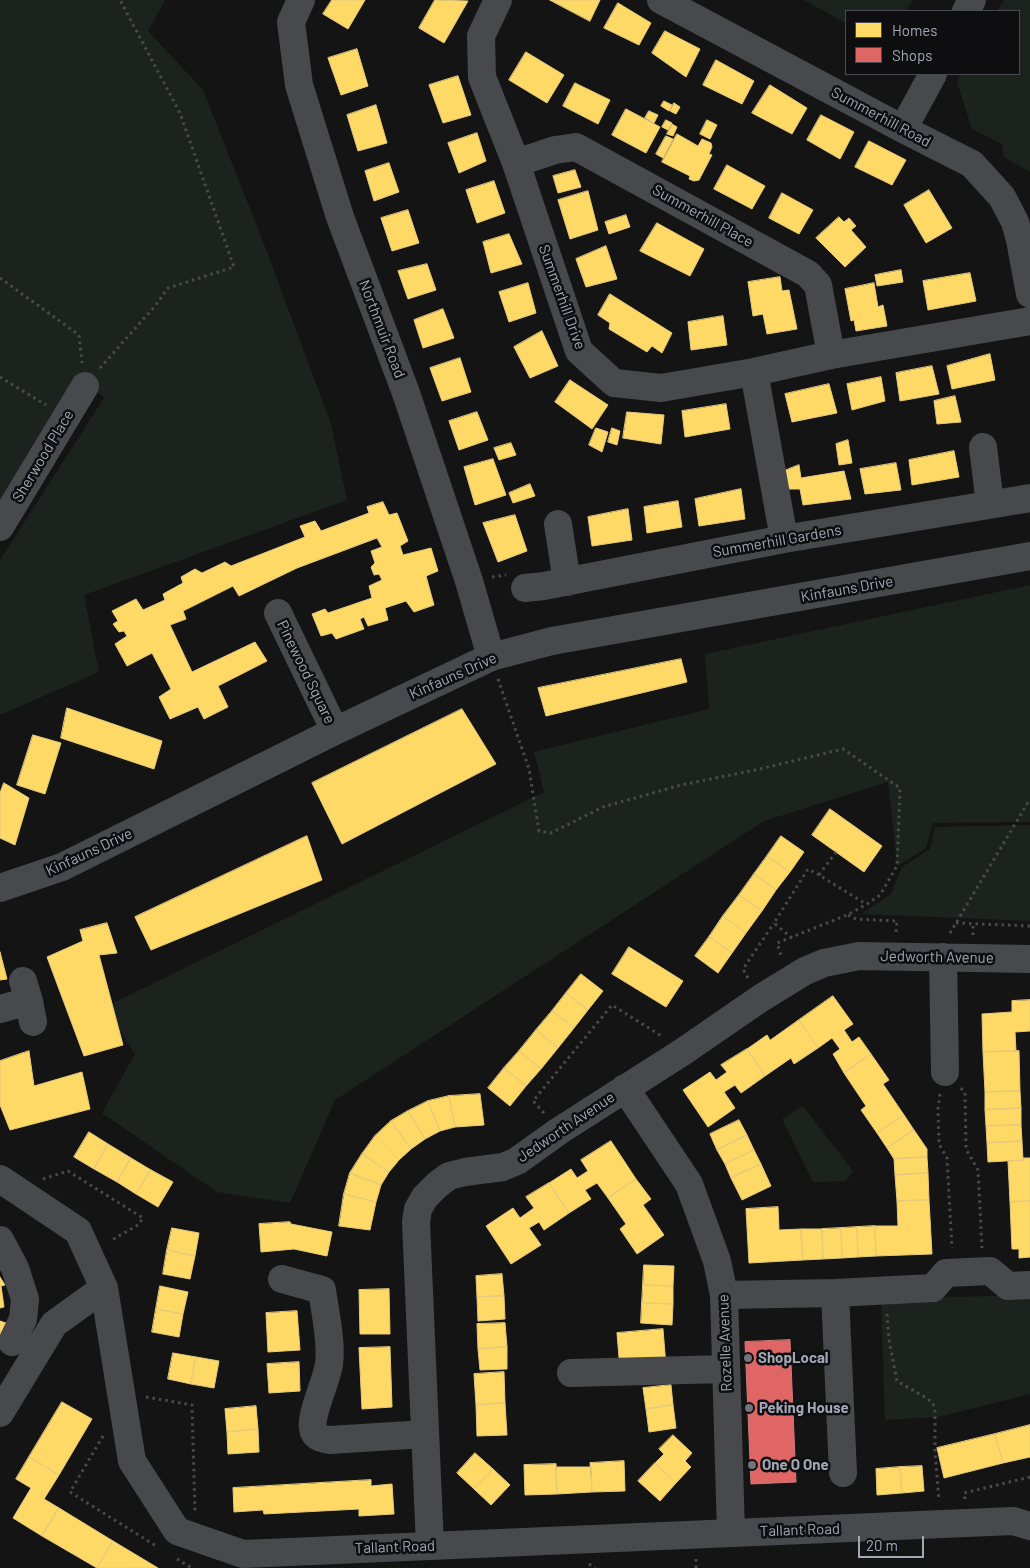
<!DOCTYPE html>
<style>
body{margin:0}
#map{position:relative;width:1030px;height:1568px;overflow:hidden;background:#141414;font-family:Barlow,sans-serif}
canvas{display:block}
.legend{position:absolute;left:845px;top:10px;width:175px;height:65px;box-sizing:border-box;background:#0e0e10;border:1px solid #4a4b52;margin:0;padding:6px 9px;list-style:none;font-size:15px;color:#a4a7b6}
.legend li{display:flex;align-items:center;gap:10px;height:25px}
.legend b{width:25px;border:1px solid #4a4b52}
.scale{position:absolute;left:858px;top:1536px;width:66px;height:22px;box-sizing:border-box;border:2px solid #a4a7b6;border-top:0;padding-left:6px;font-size:15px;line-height:18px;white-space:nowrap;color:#a4a7b6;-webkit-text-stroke:4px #0e0e10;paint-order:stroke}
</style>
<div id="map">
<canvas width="1030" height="1568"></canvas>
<ul class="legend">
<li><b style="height:14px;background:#ffd966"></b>Homes</li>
<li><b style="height:14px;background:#e06666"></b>Shops</li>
</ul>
<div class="scale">20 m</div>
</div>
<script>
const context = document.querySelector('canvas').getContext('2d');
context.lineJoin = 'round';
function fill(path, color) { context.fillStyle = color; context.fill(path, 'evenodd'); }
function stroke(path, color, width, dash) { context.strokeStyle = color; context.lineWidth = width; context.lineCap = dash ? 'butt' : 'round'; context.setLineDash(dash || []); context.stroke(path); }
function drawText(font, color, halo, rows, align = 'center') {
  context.font = font + ' Barlow,sans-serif'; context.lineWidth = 5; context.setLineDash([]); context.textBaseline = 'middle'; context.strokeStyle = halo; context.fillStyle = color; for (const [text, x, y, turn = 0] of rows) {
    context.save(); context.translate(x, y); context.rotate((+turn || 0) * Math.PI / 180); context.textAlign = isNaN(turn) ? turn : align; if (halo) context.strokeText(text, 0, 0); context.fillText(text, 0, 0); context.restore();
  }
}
fill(new Path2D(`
 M0,0H165L148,31L203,90L264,244L331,424L347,500L84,595L99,672L0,715V560L104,398L82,378L0,512Z
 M804,0H913L906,11H846V23Z
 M1004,0H1030V172L1004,157L1002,144L972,129L957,82L961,74H1019V11H997Z
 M1030,585V822L933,823L926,848L897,866L888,782L764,821L335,1100L290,1203L217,1192L102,1113L135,1054L105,1007L544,792L534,752L709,709L705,654Z
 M1030,825V921L861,914L891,894L902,867L930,849L935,827Z
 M803,1106L853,1171L846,1181L813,1182L782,1119Z
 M1030,1295V1394L938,1417L885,1420L881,1299Z`), '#1c231e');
const homes = new Path2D(`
 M332,0H365L348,29L323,14Z
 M435,0L468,1L444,43L419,28Z
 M550,0H600L590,21Z
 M618,3L651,23L639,45L604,28Z
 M665,31L700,49L686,77L652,53Z
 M357,49L368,86L341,95L328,58Z
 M526,52L564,75L547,103L509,80Z
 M716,60L754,81L742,104L703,85Z
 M458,76L471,115L443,123L429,85Z
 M575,83L610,100L598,124L563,106Z
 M770,85L807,108L792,134L752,113Z
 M664,101L672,105L669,111L661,106Z
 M674,103L680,107L676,114L670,111Z
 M376,105L387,143L358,151L347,115Z
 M626,109L660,127L646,153L612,135Z
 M649,111L658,115L654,123L645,118Z
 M821,115L854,132L840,159L807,140Z
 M666,120L672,123L668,130L662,127Z
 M707,120L717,125L710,139L700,134Z
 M672,124L677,127L673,136L667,134Z
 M477,133L486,161L459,173L448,143Z
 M677,134L698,146L702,139L711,143L712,147L709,154L712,155L699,180L694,181L689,179L690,176L662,162Z
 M666,136L673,139L663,158L656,154Z
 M869,141L906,160L892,185L855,167Z
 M389,163L399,192L374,201L365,171Z
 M727,165L765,186L752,209L714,189Z
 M575,170L581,187L558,193L553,176Z
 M494,181L505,213L477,223L466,190Z
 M929,190L952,228L926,243L904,205Z
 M588,191L598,230L570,239L558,200Z
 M782,193L813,210L799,234L769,218Z
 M408,210L419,243L392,251L381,218Z
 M626,215L630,227L609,234L605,222Z
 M839,217L844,222L849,218L856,226L851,230L866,247L845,267L816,238Z
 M657,223L704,249L690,276L640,251Z
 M509,234L522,264L491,273L483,242Z
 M606,246L617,279L586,287L576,259Z
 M427,264L436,290L408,299L398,271Z
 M901,270L903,282L877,286L875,275Z
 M970,273L976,301L928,310L923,281Z
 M780,277L782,291L789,290L797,329L767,334L763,314L753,316L748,282Z
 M528,283L536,313L509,322L499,292Z
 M874,283L878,307L883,305L887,326L856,331L854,320L851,321L845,289Z
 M610,294L672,333L662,353L652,346L647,352L609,329L610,323L598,315Z
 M443,309L454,338L423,348L414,320Z
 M723,316L727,345L691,350L688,322Z
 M542,331L558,366L530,378L514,347Z
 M990,354L995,380L952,389L947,366Z
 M460,358L471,392L442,401L430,368Z
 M932,366L939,394L900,401L896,373Z
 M881,377L885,401L852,410L847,384Z
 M570,380L608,405L592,429L555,402Z
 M829,384L837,413L792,422L785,394Z
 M955,396L961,422L937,424L934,401Z
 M726,404L730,429L685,437L682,411Z
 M477,412L488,440L459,450L449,421Z
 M627,412L664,415L661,444L623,438Z
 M596,428L608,432L602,452L589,445Z
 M612,428L620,431L617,445L608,442Z
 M848,440L852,463L839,465L836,444Z
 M511,443L516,455L499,460L494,448Z
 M954,451L959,477L912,485L909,460Z
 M493,459L506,495L475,505L464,467Z
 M896,463L901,490L865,494L860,469Z
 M799,465L801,478L844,471L851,499L803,505L800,489H786L784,471Z
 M530,484L535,496L513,503L509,493Z
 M741,489L745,519L699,526L695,499Z
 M678,501L682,527L647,533L644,507Z
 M383,502L389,515L397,513L408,541L400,546L403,555L431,548L438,571L426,576L434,605L414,612L406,601L385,608L388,620L368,626L364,617L360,619L364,629L336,639L332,633L321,636L312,614L325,609L328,613L372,598L369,586L382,580L379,574L374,575L371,567L375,563L371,551L382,547L377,538L297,568L239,596L233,586L183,611L186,619L170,625L192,672L255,642L267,661L218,686L228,707L204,719L198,707L170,719L159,697L171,689L152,653L127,666L115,644L127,636L124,631L119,632L113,624L118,621L112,611L136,599L143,610L165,600L163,594L183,583L181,577L195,569L202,573L225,562L231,566L305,537L300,526L315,521L321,531L369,513L367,507Z
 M628,509L632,540L592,546L588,517Z
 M515,515L527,551L498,562L483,523Z
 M681,659L687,682L546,716L538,688Z
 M67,708L162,741L154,769L61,738Z
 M462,709L496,764L342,844L312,783Z
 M33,735L61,743L45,794L17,785Z
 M4,783L29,798L15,845L0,838V793Z
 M830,809L882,846L864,872L812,835Z
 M307,836L322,880L151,950L135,917Z
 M781,836L804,852L790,872L767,856Z
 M767,856L790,872L776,890L754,874Z
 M754,874L776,890L762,911L739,895Z
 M739,895L762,911L746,933L723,916Z
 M723,916L746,933L732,953L709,937Z
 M107,923L117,953L99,955L123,1045L84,1056L47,957L83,941L80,930Z
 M709,937L732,953L718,973L695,956Z
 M629,947L683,981L666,1007L612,974Z
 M0,952L7,979L0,980Z
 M581,974L603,991L588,1010L566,993Z
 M566,993L588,1010L574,1028L552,1011Z
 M833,996L853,1024L844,1030L852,1042L859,1037L871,1054L844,1073L833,1054L840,1049L832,1038L818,1048L799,1020Z
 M1030,1000V1031L1015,1032L1016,1051L983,1052L982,1014L1012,1012V1001Z
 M552,1011L574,1028L558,1048L536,1030Z
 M799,1020L818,1048L794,1064L791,1058L765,1076L747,1049L767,1035L770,1040Z
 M536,1030L558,1048L541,1069L519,1051Z
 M747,1049L765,1076L741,1093L735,1085L724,1092L735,1108L708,1127L683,1090L710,1072L716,1080L727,1072L721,1065Z
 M29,1051L34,1086L82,1072L90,1109L10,1130L0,1105V1061Z
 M519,1051L541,1069L526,1086L504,1068Z
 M1019,1051L1020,1091L985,1092L983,1052Z
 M871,1054L889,1080L883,1084L904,1115L877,1133L861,1110L866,1106L844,1073Z
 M504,1068L526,1086L510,1106L488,1088Z
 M1020,1091L1021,1108L985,1110V1092Z
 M480,1094L484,1125L455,1127L449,1096Z
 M449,1096L455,1127L440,1131L428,1101Z
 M428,1101L440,1131L425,1139L408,1111Z
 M1021,1108V1125L986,1126L985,1110Z
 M408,1111L425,1139L411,1149L391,1121Z
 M904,1115L914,1130L887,1148L877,1133Z
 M739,1120L747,1135L717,1150L710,1134Z
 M391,1121L411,1149L399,1160L375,1136Z
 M1021,1125L1022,1141L987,1143L986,1126Z
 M914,1130L927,1149V1157L894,1159L887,1148Z
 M89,1132L108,1144L94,1169L74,1157Z
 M747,1135L754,1150L725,1164L717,1150Z
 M375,1136L399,1160L389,1172L362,1154Z
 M611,1141L636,1179L608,1198L597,1183L585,1190L591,1199L569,1213L549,1183L571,1169L577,1178L588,1171L581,1160Z
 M1022,1141L1023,1160L988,1162L987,1143Z
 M108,1144L131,1158L117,1182L94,1169Z
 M754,1150L761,1164L731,1178L725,1164Z
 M362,1154L389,1172L381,1185L350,1173Z
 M927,1157L928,1173L895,1175L894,1159Z
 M131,1158L151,1170L136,1194L117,1182Z
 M1023,1158H1030V1201L1010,1202L1008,1161L1023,1160Z
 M761,1164L771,1186L742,1200L731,1178Z
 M151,1170L173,1182L158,1207L136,1194Z
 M350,1173L381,1185L376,1202L344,1194Z
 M928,1173L929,1200L897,1201L895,1175Z
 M636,1179L651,1199L643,1205L664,1235L637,1254L620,1229L626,1224L608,1198Z
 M549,1183L569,1213L544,1230L539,1222L529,1228L541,1245L511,1264L486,1226L513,1208L520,1218L534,1208L526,1197Z
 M344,1194L376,1202L370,1230L339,1226Z
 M929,1200L932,1254L876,1256L875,1226H898L897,1201Z
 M1030,1201V1257L1019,1258V1249H1012L1010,1202Z
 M778,1207L779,1230L801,1229L803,1260L749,1263L746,1209Z
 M290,1222L291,1224L332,1232L327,1256L294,1249L261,1252L259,1224Z
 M875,1226L876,1256L858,1257L857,1227Z
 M857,1227L858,1257L842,1258L841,1228Z
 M172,1228L199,1233L195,1256L167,1250Z
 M841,1228L842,1258L823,1259L822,1229Z
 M801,1229H822L823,1259L803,1260Z
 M167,1250L195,1256L190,1279L163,1274Z
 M644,1265L674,1266L673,1286L643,1285Z
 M502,1274L504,1296L477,1297L476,1276Z
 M0,1277L5,1285L1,1286L4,1307L0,1308Z
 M643,1285L673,1286V1304L642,1303Z
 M160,1286L188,1292L183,1314L156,1309Z
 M389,1289L390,1334H360L359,1290Z
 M504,1296L505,1319L478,1321L477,1297Z
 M642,1303L673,1304L672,1325L641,1323Z
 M156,1309L183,1314L179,1337L152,1332Z
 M297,1311L300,1350L268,1352L266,1313Z
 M0,1321L6,1323L0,1340Z
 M505,1323L507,1347L478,1349L477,1324Z
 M663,1329L666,1366L620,1370L617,1333Z
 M390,1347L392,1407L362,1409L359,1348Z
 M507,1347V1369L480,1370L478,1349Z
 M173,1353L196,1357L191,1384L168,1379Z
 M196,1357L219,1361L214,1388L191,1384Z
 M299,1362L300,1391L269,1393L267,1364Z
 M504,1372L505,1403L476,1405L474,1374Z
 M671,1385L673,1405L646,1409L643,1388Z
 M62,1402L92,1419L59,1475L29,1457Z
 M505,1403L507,1435L477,1436L476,1405Z
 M673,1405L676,1428L649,1432L646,1409Z
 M256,1406L258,1429L227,1432L225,1409Z
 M1030,1425V1457L1003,1463L995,1434Z
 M258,1429L259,1452L228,1454L227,1432Z
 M995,1434L1003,1463L944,1478L937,1448Z
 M673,1435L692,1453L685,1461L691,1467L676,1483L655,1463L664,1454L659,1449Z
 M475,1453L493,1469L474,1489L457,1473Z
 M29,1457L59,1475L44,1499L59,1508L42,1536L13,1518L31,1488L16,1479Z
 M624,1461L625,1491L592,1492L590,1463Z
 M655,1463L676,1483L660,1501L638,1481Z
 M556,1464L557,1494L525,1495L524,1465Z
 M922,1466L924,1491L902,1493L900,1467Z
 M556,1467H591L592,1492L557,1494Z
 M900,1467L902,1493L877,1495L876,1469Z
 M493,1469L510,1485L491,1505L474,1489Z
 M371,1480V1486L392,1484L394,1514L359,1516V1509L264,1514L263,1510L234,1512L233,1488Z
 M59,1508L113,1541L97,1568L42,1536Z
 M113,1541L158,1568H97Z`);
fill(homes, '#ffd966');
stroke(homes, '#e4ca7e', 1);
const shops = new Path2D(`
 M790,1340L796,1482L751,1484L745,1342Z`);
fill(shops, '#e06666');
stroke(shops, '#ce7a7e', 1);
stroke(new Path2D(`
 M0,278L79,335L82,363
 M100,368L155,306L168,288L234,267L180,113L120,0
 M0,377L46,405
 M492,577L506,575
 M498,679L529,769L539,831L551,833L603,807L681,785L760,769L843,749L900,788L897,866L880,895L867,904L847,915L777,943L782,958
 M836,852L819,875L866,904
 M848,915L856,919L897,921L896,932
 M956,923L1030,926
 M950,933L1030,799
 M973,935V924
 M792,938L774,923L808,869L819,875
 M748,978L743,969L774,923
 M961,1088L965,1093L966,1149L978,1170L982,1248
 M940,1094L938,1109L939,1144L947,1158L952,1248
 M544,1113L533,1101L612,1005L663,1037
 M43,1179L68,1171L143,1218L138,1225L110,1241
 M887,1314L889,1340L897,1381L928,1399L933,1404L935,1412V1451L939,1501
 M146,1397L192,1405L195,1512
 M103,1436L70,1492L156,1546
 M965,1499L964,1493L1030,1477
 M177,1559L192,1568
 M696,1559V1568
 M589,1564L595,1568`), '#4a4a4f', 3, [2.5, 4]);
stroke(new Path2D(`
 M301,0L291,22L299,85L340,217L406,393L469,581L491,657
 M498,0L481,36L482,77L516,163L579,351L614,383L661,388L754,372L831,355L1030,321
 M661,0L903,129L972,164L1002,197L1015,222L1020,240L1030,294
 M966,11L972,0
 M903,129L933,74
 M516,163L555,150L576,147L808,274L818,285L831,355
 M754,372L784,539
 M983,447L990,504
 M558,524L567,582
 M0,527L85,386
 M525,588L544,586L784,539L1030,498
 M278,613L335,731
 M0,888L62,867L335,731L491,657L552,641L1030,556
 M943,957L945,1072
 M23,981L29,1001L33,1022
 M0,1009L29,1001
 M625,1088L689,1184L717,1261L724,1295L731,1533
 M0,1179L78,1231L104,1288L132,1461L177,1531L243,1554L1013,1521L1030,1526
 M0,1240L15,1268L25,1299L23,1319L12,1342
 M282,1279L322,1290C325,1312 332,1342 329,1364C327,1380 310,1415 313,1428C314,1437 321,1439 330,1440L425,1434
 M835,1293L843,1473
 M724,1295L835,1293L933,1288L946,1273L990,1271L1008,1286L1030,1285
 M571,1373L726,1369
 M0,1413L54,1324L104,1288
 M430,1546L416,1222L418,1209L425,1197L437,1185L449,1176L465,1172L503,1167L517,1161L559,1131L684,1051L761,998L805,971L824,963L859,956L1030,959`), '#48494d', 28);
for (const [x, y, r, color] of [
 [748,1358,5,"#72747d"],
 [749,1408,5,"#72747d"],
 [752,1465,5,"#72747d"]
]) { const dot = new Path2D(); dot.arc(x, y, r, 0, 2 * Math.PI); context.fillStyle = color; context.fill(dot); stroke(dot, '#0e0e10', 2); }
drawText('15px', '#a4a7b6', '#0e0e10', [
 ["Summerhill Road",881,117,28],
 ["Summerhill Place",703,216,29],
 ["Summerhill Drive",562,297,70],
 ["Northmuir Road",382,329,69],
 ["Sherwood Place",43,456,-59],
 ["Summerhill Gardens",777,541,-10],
 ["Kinfauns Drive",847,589,-10],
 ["Pinewood Square",306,672,64],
 ["Kinfauns Drive",453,676,-24],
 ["Kinfauns Drive",89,852,-25],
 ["Jedworth Avenue",937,957,1],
 ["Jedworth Avenue",566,1127,-34],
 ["Rozelle Avenue",725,1343,-92],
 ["Tallant Road",800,1530,-2],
 ["Tallant Road",395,1547,-2]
]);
drawText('bold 15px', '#a4a7b6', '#0e0e10', [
 ["ShopLocal",758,1358],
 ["Peking House",759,1408],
 ["One O One",762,1465]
], 'left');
</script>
